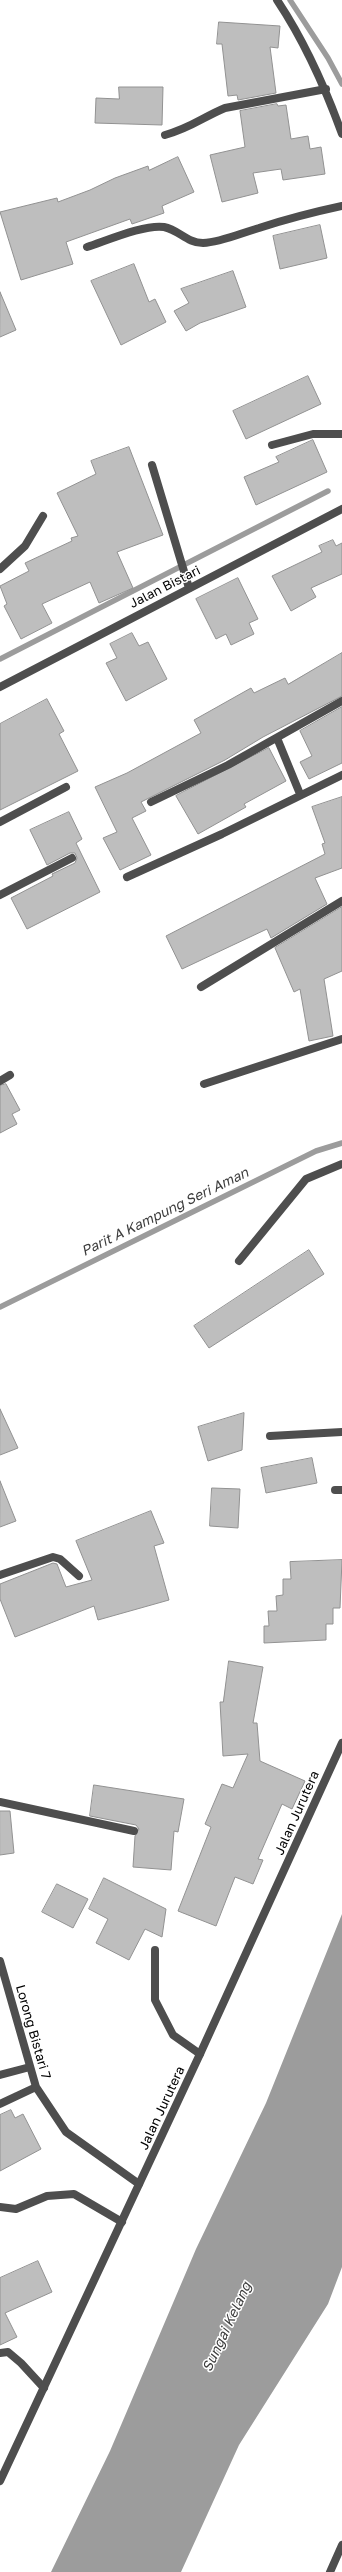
<!DOCTYPE html>
<style>
body{margin:0}
canvas{display:block;background:#fff}
</style>
<canvas width="342" height="2572"></canvas>
<script>
const context = document.querySelector('canvas').getContext('2d');
context.lineJoin = 'round';
function fill(path, color) { context.fillStyle = color; context.fill(path, 'evenodd'); }
function stroke(path, color, width, dash) { context.strokeStyle = color; context.lineWidth = width; context.lineCap = dash ? 'butt' : 'round'; context.setLineDash(dash || []); context.stroke(path); }
function drawText(font, color, halo, rows, align = 'center') {
  context.font = font + ' "Golos Text",sans-serif'; context.lineWidth = 3; context.setLineDash([]); context.textBaseline = 'middle'; context.strokeStyle = halo; context.fillStyle = color; for (const [text, x, y, turn = 0] of rows) {
    context.save(); context.translate(x, y); context.rotate((+turn || 0) * Math.PI / 180); context.textAlign = isNaN(turn) ? turn : align; if (halo) context.strokeText(text, 0, 0); context.fillText(text, 0, 0); context.restore();
  }
}
fill(new Path2D(`
 M342,1914V2267L328,2304L239,2445L181,2572H51L110,2451L196,2249L266,2103Z`), '#9c9c9c');
stroke(new Path2D(`
 M290,0L328,58L342,84
 M0,659L328,491
 M0,1307L316,1151L342,1143`), '#9c9c9c', 5.5);
const building = new Path2D(`
 M219,22L280,26L278,48L270,47L276,93L238,100L237,95L228,96L222,44H217Z
 M119,87H163L162,125L95,123L96,98L119,99Z
 M277,104L278,106L286,105L291,139L308,136L310,149L321,147L325,174L283,180L281,169L253,173L258,193L222,202L210,155L245,147L240,111Z
 M178,157L194,192L162,206L164,213L132,224L130,219L66,242L73,264L21,280L0,212L57,198L58,202L90,190L115,178L148,166L149,170Z
 M320,225L327,258L280,269L273,236Z
 M134,264L149,302L155,299L166,322L121,345L91,281Z
 M233,271L246,307L200,323L186,331L174,311L189,303L181,289Z
 M0,292L16,330L0,337Z
 M308,376L321,404L246,439L233,411Z
 M313,440L327,472L256,505L244,477L279,462L276,457Z
 M129,447L163,535L117,552L133,588L99,603L90,582L42,604L52,623L21,639L4,606L7,604L0,586L29,571L25,563L72,541L71,538L78,536L57,493L96,474L91,461Z
 M333,540L336,546L342,543V574L311,588L316,597L291,611L272,576L322,552L319,546Z
 M238,578L258,619L249,623L254,634L231,645L226,634L216,639L196,599Z
 M132,633L139,646L148,642L167,679L126,701L106,663L117,658L110,644Z
 M342,653V696L263,737L225,760L141,802L146,811L132,818L151,855L120,870L103,838L117,832L95,787L127,773L201,733L194,720L251,688L254,693L285,678L288,684Z
 M47,699L64,731L59,734L78,771L0,810V724Z
 M342,707V763L309,779L300,762L312,756L300,731Z
 M269,748L286,781L244,804L246,807L198,834L176,796Z
 M342,797V868L315,878L327,904L271,938L267,929L182,969L166,936L325,854L322,844L325,843L312,807Z
 M69,812L82,839L76,843L100,892L27,929L11,898L53,876L52,874L75,863L77,858L75,853H70L47,865L30,830Z
 M342,907V971L324,979L333,1036L309,1041L300,989L294,992L275,948Z
 M6,1084L20,1110L12,1114L17,1124L0,1133V1086Z
 M309,1250L324,1274L209,1348L194,1326Z
 M0,1409L18,1448L0,1455Z
 M244,1413L242,1450L208,1461L198,1427Z
 M312,1458L317,1483L266,1493L261,1468Z
 M0,1481L16,1521L0,1527Z
 M212,1488L240,1489L238,1528L210,1526Z
 M151,1511L164,1543L154,1546L169,1600L98,1620L94,1606L15,1637L0,1599V1584L53,1563L57,1564L66,1587L92,1580L76,1541Z
 M342,1560L340,1608H333V1624H326V1640L264,1643V1626H269L268,1611H277L276,1596L283,1595V1579H291L290,1562Z
 M229,1661L263,1667L253,1723H257L260,1761L305,1781L292,1809L282,1804L258,1859L263,1860L253,1884L235,1877L216,1926L178,1911L211,1827L205,1824L222,1784L233,1788L248,1754L223,1756L220,1702H223Z
 M94,1785L184,1799L178,1832L174,1831L171,1870L133,1867L135,1836L139,1829L136,1825L90,1816Z
 M0,1811H10L14,1853L0,1855Z
 M104,1878L166,1909L162,1937L145,1929L129,1960L96,1943L108,1919L89,1909Z
 M57,1884L88,1899L73,1928L42,1912Z
 M11,2110L15,2118L23,2114L41,2149L0,2171V2115Z
 M38,2261L52,2292L5,2313L17,2337L0,2345V2278Z`);
fill(building, '#bebebe');
stroke(building, '#929292', 1);
stroke(new Path2D(`
 M272,445L313,434H342
 M152,465L189,588
 M0,822L66,787
 M239,1261L306,1179L342,1164
 M270,1436L342,1432
 M335,1490H342
 M0,1802L134,1831
 M0,2207L16,2209L47,2196L74,2194L122,2222`), '#4e4e4e', 8);
stroke(new Path2D(`
 M277,0C305,42 325,87 342,134
 M165,135C191,128 203,117 225,108L326,89
 M87,247C106,241 145,224 164,227C179,230 187,243 203,243C222,242 241,233 259,228C287,219 314,212 342,206
 M0,569L25,546L43,516
 M0,687L342,509
 M277,738L300,794
 M151,802L228,765L342,701
 M127,877L222,834L342,775
 M0,895L72,858
 M201,987L342,901
 M0,1081L10,1075
 M204,1084L342,1039
 M0,1575L53,1557L60,1559L79,1576
 M155,1950V2000L173,2035L200,2054
 M0,1961L36,2087L66,2132L139,2184
 M0,2075L30,2067
 M0,2104L36,2087
 M0,2353L8,2352L21,2363L44,2388
 M330,2572L342,2545`), '#4e4e4e', 8);
stroke(new Path2D(`
 M0,2481L200,2054L342,1743`), '#4e4e4e', 8);
drawText('13px', '#000', '#fff', [
 ["Jalan Bistari",165,587,-27],
 ["Jalan Jurutera",297,1813,-66],
 ["Lorong Bistari 7",33,2032,74],
 ["Jalan Jurutera",162,2108,-65]
]);
drawText('italic 14px', '#3d3d3d', '#fff', [
 ["Parit A Kampung Seri Aman",165,1212,-26],
 ["Sungai Kelang",227,2327,-65]
]);
</script>
